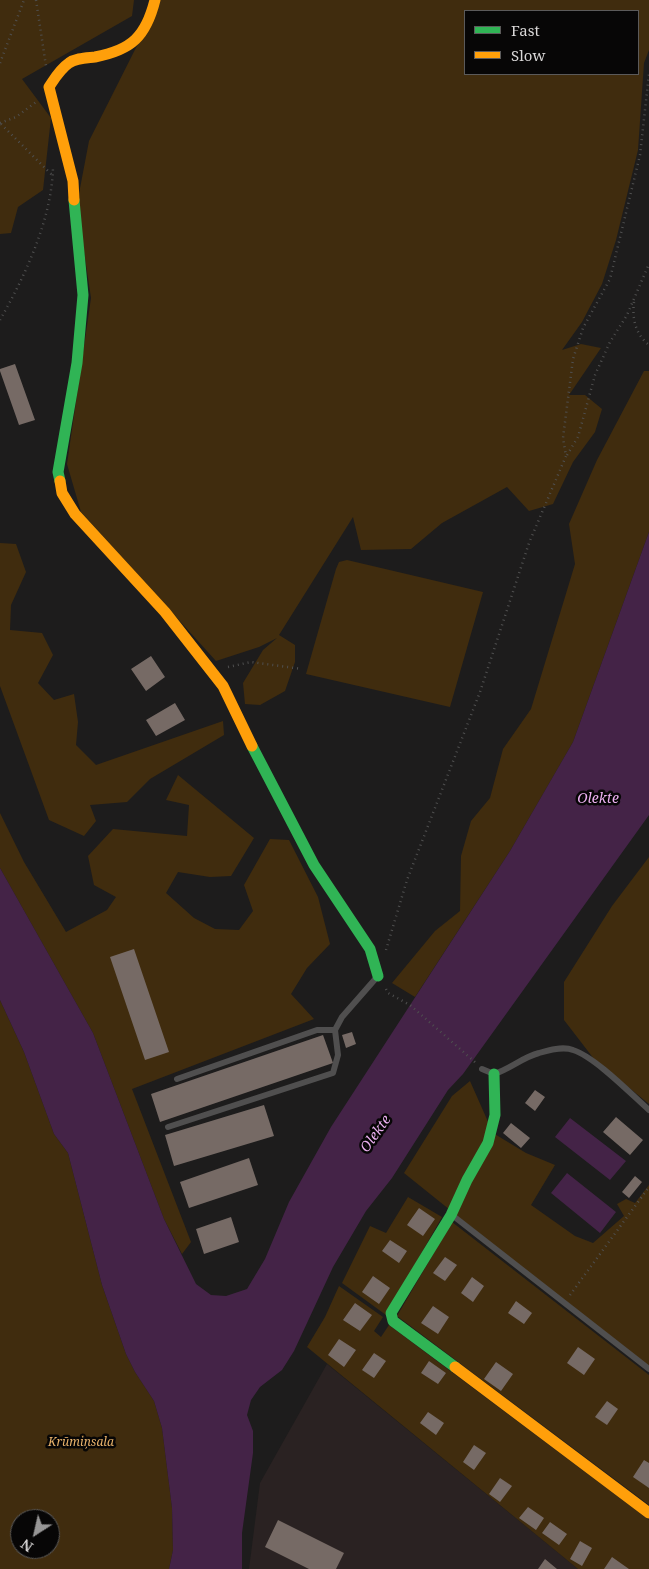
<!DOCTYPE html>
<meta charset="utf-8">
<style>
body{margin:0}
#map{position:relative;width:649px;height:1569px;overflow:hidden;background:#1d1c1c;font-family:"Noto Serif",serif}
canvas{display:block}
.legend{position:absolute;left:464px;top:10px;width:175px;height:65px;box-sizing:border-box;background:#070606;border:1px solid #5b5a5a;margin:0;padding:6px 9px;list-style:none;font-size:15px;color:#d9d7d7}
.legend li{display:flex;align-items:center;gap:10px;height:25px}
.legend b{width:25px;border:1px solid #5b5a5a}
.north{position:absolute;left:10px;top:1509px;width:50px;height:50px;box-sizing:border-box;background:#070606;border:1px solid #5b5a5a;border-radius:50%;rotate:215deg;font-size:14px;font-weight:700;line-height:20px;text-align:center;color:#d9d7d7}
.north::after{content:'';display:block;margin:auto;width:18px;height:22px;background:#979696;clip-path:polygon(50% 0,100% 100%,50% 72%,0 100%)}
</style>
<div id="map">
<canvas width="649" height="1569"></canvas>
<ul class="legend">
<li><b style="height:6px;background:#30b455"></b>Fast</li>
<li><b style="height:6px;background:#ff9f0a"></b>Slow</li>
</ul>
<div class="north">N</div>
</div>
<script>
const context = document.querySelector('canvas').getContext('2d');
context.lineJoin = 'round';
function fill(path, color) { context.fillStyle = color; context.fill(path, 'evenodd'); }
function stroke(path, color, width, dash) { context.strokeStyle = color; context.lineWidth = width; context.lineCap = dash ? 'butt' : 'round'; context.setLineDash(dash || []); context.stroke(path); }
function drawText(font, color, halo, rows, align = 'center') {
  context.font = font + ' "Noto Serif",serif'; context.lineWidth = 5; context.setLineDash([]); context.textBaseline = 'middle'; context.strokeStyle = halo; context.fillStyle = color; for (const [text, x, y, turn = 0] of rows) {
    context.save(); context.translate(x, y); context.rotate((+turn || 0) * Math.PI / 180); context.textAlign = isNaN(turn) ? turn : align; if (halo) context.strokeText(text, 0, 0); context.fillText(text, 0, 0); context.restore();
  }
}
fill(new Path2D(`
 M327,1364L578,1569H249L260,1483Z`), '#2a2222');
fill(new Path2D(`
 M0,0H134L132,16L22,79L51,118L43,190L18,207L11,233L0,234Z
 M160,0H649V50L644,63L638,150L616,240L602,284L582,322L562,350L581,344L601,348L569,395H585L602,409L595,432L573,462L553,504L529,511L507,487L442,523L411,549L361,550L353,517L279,635L295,645V662L285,691L260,705L245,704L243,683L263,650L277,638L259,647L216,661L81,512L67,464L91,298L77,204L89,141ZM465,11H638V74H465Z
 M644,371H649V532L573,742L510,851L415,997L392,983L435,931L460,911L461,856L471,821L490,798L503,749L531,709L575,564L569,524L597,460Z
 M0,543L16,544L26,572L11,605L10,630L42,633L53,655L38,683L54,700L74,694L78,722L76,745L96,765L223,721L224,735L150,779L127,802L90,805L96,821L84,836L49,820L0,686Z
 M347,560L483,592L450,707L306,674L336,569L339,562Z
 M178,775L254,838L231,876L210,877L178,872L166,893L194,918L215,929L239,930L253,911L244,885L270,839L289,840L318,897L330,944L307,968L291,994L314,1019L132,1089L191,1242L182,1254L164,1219L93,1033L0,868V813L24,862L66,932L107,910L116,897L94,885L88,856L113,829L187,836L189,805L166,800Z
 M649,857V1104L594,1059L564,1020V982L612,906Z
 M0,1000L24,1052L54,1134L68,1153L102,1285L126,1354L135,1372L154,1401L162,1428L172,1508L173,1550L169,1569H0ZM20,1519H50V1549H20Z
 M470,1081L493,1133L526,1153L555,1165L531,1205L575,1236L593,1243L624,1216L617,1204L626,1199L635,1203L649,1185V1370L404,1173L452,1096Z
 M408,1197L442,1217L386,1315L342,1283L370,1226L386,1233Z
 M452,1222L649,1375V1505L397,1316Z
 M339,1286L383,1317L374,1331L381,1337L389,1325L649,1520V1569H578L307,1347L325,1317Z`), '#402c0e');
fill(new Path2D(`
 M649,532V815L463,1074L448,1090L392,1178L366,1211L333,1267L294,1351L282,1370L260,1387L251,1400L247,1415L253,1431V1453L242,1533V1569H169L173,1550L172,1508L162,1428L154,1401L135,1372L126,1354L102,1285L68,1153L54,1134L24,1052L0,1000V868L93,1033L164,1219L196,1284L211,1295L226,1296L247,1289L265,1259L289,1202L331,1127L510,851L573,742Z
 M570,1118L626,1161L610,1180L555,1137Z
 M567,1173L616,1212L600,1233L551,1193Z`), '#442347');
fill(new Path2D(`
 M15,364L35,420L19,425L0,371V369Z
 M151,656L165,677L146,691L131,669Z
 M175,703L185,720L156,736L146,720Z
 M134,949L169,1052L145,1060L110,957Z
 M352,1032L356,1044L346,1048L342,1035Z
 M323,1035L333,1063L160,1122L151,1094Z
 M535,1090L545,1097L535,1111L525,1103Z
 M264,1105L274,1136L174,1166L165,1135Z
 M616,1117L643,1140L630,1155L603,1132Z
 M511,1123L530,1138L521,1148L503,1133Z
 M249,1158L258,1185L189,1208L180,1182Z
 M635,1176L642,1182L629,1198L622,1192Z
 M419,1208L435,1219L423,1236L407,1225Z
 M231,1217L239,1242L204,1254L196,1229Z
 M390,1240L407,1251L399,1263L382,1251Z
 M445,1257L457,1265L445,1281L433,1273Z
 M373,1276L390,1288L379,1304L362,1292Z
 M472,1277L484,1286L473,1302L461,1293Z
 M516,1301L532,1313L524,1324L508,1313Z
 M355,1303L372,1315L360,1331L343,1320Z
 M433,1306L449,1317L438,1334L421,1323Z
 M339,1339L356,1350L344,1367L328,1355Z
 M578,1347L595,1359L584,1375L567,1363Z
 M374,1353L386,1361L374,1378L362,1370Z
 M429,1361L446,1373L438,1384L421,1373Z
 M496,1362L513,1374L501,1391L484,1379Z
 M607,1401L618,1409L607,1425L595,1417Z
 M428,1412L444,1423L436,1435L420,1423Z
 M474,1445L486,1453L474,1470L463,1462Z
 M644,1460L649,1463V1488L633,1477Z
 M500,1478L512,1486L500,1502L489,1494Z
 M528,1507L544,1518L536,1530L519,1518Z
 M278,1520L344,1553L336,1569H309L265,1547Z
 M550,1522L567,1534L559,1545L542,1533Z
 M580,1541L592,1548L582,1566L570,1559Z
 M612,1557L629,1569H604Z
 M545,1559L557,1569H538Z`), '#766a65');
stroke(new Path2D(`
 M36,0L46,66
 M0,63L24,0
 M0,123L16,117L36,102
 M1,124L52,175
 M634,302C632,318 635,334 649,345
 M0,320C25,276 52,219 53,167
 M567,455L578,437L595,375L610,342L627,315L649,264
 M228,667L251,662L302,669
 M386,950L407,880L480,692L529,543L566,456L563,438L573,359L583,328L610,279L640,155L649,74
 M386,989L388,993L410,1005L476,1063
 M570,1295L649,1187`), '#4f4f4f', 2.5, [1, 4]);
stroke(new Path2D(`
 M482,1069L494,1074C510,1069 523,1057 539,1053C549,1050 563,1046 573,1050C595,1057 631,1094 649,1110
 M177,1079L317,1030H335L342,1017L377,977
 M168,1127L333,1073L338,1055L335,1030
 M452,1215L649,1369`), '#504f4f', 6);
stroke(new Path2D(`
 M60,481L58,472L77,363L83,295L74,200
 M252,746L314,865L370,949L378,976
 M455,1367L393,1321L391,1313L451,1215L467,1180L488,1143L495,1115L494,1074`), '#30b455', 11);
stroke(new Path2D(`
 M74,200L73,181L49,87C55,78 60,69 69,63C76,58 86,58 95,57C132,50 146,36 155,0
 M60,481L62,493L75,514L165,612L223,686L252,746
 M455,1367L649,1513`), '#ff9f0a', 11);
drawText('italic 12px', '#e9b36b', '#070606', [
 ["Krūmiņsala",81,1443]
]);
drawText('italic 14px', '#ecb0f1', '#070606', [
 ["Olekte",598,799],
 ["Olekte",376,1134,-55]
]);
</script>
